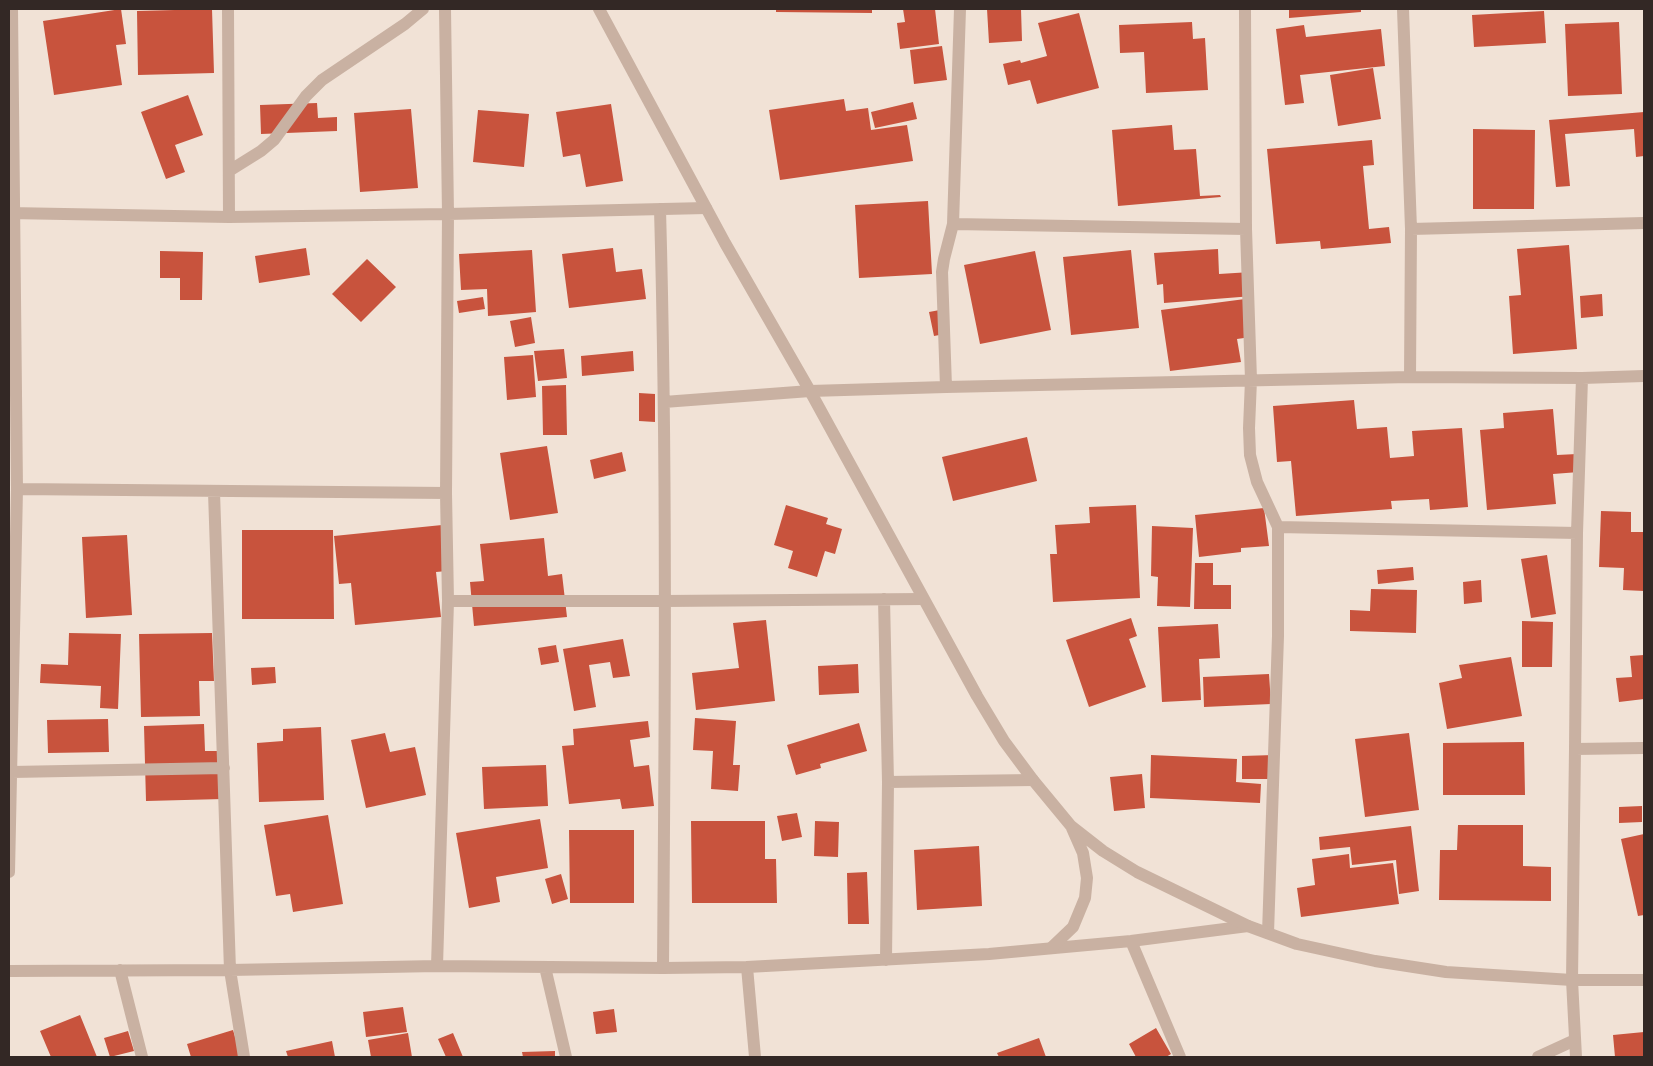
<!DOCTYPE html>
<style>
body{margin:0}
#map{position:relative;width:1653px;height:1066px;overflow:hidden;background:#f1e2d6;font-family:Jost,sans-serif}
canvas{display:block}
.frame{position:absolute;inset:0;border:10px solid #332825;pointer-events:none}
</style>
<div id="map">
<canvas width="1653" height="1066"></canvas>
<div class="frame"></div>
</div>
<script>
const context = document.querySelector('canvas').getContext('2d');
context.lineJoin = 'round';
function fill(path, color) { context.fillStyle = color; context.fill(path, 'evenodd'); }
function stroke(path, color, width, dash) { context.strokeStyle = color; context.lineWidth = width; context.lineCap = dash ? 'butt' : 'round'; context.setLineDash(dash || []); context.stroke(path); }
fill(new Path2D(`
 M121,9L126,44L116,45L122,85L54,95L43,21Z
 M212,9L214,73L138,75L137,11Z
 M776,9H872V13L776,12Z
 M903,9H935L939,44L900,49L897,23L905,22Z
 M987,9H1021L1022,41L989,43Z
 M1289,9H1361V12L1289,18Z
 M1544,11L1546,43L1474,47L1472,15Z
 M1079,13L1099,88L1037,104L1030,80L1008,85L1003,64L1020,60L1021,63L1047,56L1038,23Z
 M1192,22L1193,39L1205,38L1208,90L1146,93L1144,52L1120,53L1119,25Z
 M1619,22L1622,94L1568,96L1565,24Z
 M1304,25L1306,37L1381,29L1385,66L1300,75L1304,103L1285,105L1276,29Z
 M942,46L947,80L914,84L910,50Z
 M1373,68L1381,119L1338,126L1330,75Z
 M188,95L203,135L175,145L185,172L166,179L141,112Z
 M844,99L846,111L868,108L871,130L907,125L913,161L780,180L769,110Z
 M913,102L917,119L875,128L871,112Z
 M317,103L318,118L337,117V131L261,134L260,105Z
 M611,104L623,181L586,187L580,154L563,157L556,112Z
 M411,109L418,188L360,192L354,113Z
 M478,110L529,114L524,167L473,162Z
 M1644,112V156L1636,157L1634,129L1565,134L1570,186L1556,187L1549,120Z
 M1172,125L1174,150L1196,149L1200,196L1220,195L1221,197L1118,206L1112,130Z
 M1473,129L1535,130L1534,209H1473Z
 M1372,140L1374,165L1363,166L1369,229L1389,227L1391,243L1321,249L1320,241L1276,244L1267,149Z
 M928,201L932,274L859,278L855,205Z
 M1569,245L1577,349L1513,354L1509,296L1521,295L1517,249Z
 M306,248L310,275L259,283L255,256Z
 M613,248L616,272L642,269L646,299L569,308L562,254Z
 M1218,249L1219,274L1251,272L1253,296L1164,303L1163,284L1157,285L1154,253Z
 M532,250L536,312L488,316L487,289L461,290L459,254Z
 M1131,250L1139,328L1071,335L1063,257Z
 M160,251L203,252L202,300H180V278H160Z
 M1035,251L1051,330L980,344L964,265Z
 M367,259L396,287L361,322L332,294Z
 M1602,294L1603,316L1581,318L1580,296Z
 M483,297L485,309L459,313L457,301Z
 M1245,299L1251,337L1237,339L1241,362L1170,371L1161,310Z
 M945,309L950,333L934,336L929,312Z
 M531,317L535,343L515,347L510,321Z
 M564,349L567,378L538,381L534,351Z
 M633,351L634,371L582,376L581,356Z
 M533,355L536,397L507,400L504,357Z
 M566,385L567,435H543L542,386Z
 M639,393L655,394V422L639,421Z
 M1354,400L1357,429L1387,427L1390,458L1414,456L1412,431L1462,428L1468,507L1430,510L1429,499L1391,501L1392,509L1296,516L1291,461L1277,462L1273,406Z
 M1553,409L1557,455L1577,454L1579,472L1553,474L1556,504L1487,510L1480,430L1504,428L1503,413Z
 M1027,437L1037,481L953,501L942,457Z
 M547,446L558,513L510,520L500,453Z
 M622,452L626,471L594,479L590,460Z
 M786,505L828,518L826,524L842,529L835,554L825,551L817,577L788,568L793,551L774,545Z
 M1136,505L1140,598L1053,602L1050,554H1057L1055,525L1090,523L1089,507Z
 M1264,508L1269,546L1241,548V552L1199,557L1195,515Z
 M1601,511L1631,512V532H1644V591L1623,590L1624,568L1599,567Z
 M442,525L447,571L436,572L441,617L355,625L351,583L339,584L334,536Z
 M1152,526L1193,528L1190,607L1157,606L1158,577L1151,576Z
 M242,530H333L334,619H242Z
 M127,535L132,615L86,618L82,537Z
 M544,538L548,576L562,574L567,617L474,626L470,582L484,581L480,544Z
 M1547,555L1556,614L1531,618L1521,559Z
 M1195,563H1213V585H1231V609H1194Z
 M1413,567L1414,580L1378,584L1377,570Z
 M1481,580L1482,602L1464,604L1463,582Z
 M1371,589L1417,590L1416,633L1350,631V610L1370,611Z
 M1131,618L1137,636L1129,639L1146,687L1089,707L1066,640Z
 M766,620L775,701L696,710L692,673L739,668L733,623Z
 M1522,621L1553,622L1552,667H1522Z
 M1218,624L1220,658L1199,659L1201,700L1162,702L1158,627Z
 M69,633L121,634L118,709L100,708L101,686L40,683L41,664L68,665Z
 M212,633L214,681H199L200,716L141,717L139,634Z
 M623,639L630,676L613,678L610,662L589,665L596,707L574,711L563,649Z
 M556,645L559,662L541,665L538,648Z
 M1644,655V699L1619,702L1616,678L1632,677L1630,656Z
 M1511,657L1522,716L1447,729L1439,683L1462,678L1459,665Z
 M858,664L859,693L819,695L818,666Z
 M275,667L276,683L252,685L251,668Z
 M1269,674L1271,704L1204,707L1203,677Z
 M695,718L736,721L733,765H740L738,791L711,789L713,751L693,750Z
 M108,719L109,752L48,753L47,720Z
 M648,721L650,737L630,740L634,767L649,765L654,806L622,809L620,799L569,804L562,746L574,745L573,729Z
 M859,723L867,751L820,764L821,768L796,775L787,745Z
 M204,724L205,751H222L223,799L146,801L144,726Z
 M321,727L324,800L259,802L257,743L283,741V729Z
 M385,733L390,752L415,747L426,795L366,808L351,740Z
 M1409,733L1419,810L1365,817L1355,739Z
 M1524,742L1525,795H1443V743Z
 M1151,755L1237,759L1236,782L1261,784L1260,803L1150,798Z
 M1274,755V779H1242V756Z
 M546,765L548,806L484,809L482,767Z
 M1142,774L1145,808L1114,811L1110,777Z
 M1642,806V822L1619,823V807Z
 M797,813L802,837L782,841L777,816Z
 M328,815L343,904L293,912L290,894L276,896L264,825Z
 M540,819L548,868L496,877L500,902L469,908L456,833Z
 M691,821H765V859H776L777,903H692Z
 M815,821L839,822L838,857L814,856Z
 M1458,825H1523V866L1551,867V901L1439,900L1440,850H1457Z
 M1411,826L1419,891L1399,894L1396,860L1352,865L1350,847L1320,850L1319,837Z
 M569,830H634V903H570Z
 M1644,834V915L1638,916L1621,839Z
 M979,846L982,906L917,910L914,850Z
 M1349,854L1350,868L1393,863L1399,904L1301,917L1297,888L1315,885L1312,859Z
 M867,872L869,924H848L847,873Z
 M561,874L568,899L552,904L545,879Z
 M403,1007L407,1032L366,1037L363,1012Z
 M614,1009L617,1032L596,1034L593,1012Z
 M80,1015L97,1057H51L40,1031Z
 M1156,1028L1171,1054L1166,1057H1136L1129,1044Z
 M233,1030L241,1057H191L187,1044Z
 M128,1031L134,1051L110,1057L104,1038Z
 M1644,1032V1057H1615L1613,1035Z
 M408,1033L412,1057H371L368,1040Z
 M453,1033L463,1057H446L438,1039Z
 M1039,1038L1046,1057H999L997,1053Z
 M332,1041L335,1057H288L286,1051Z
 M555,1051V1057H523L522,1052Z`), '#c8533d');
stroke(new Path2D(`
 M228,9L229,217
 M1245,9L1246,229L1251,380L1249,428L1250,455L1257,482L1278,527V636L1268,933
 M1403,9L1411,229L1410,377
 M229,171L261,151L274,140L306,96L322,80L405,24L423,9
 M660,209C667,462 665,715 663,968
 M9,213L229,217L448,214L706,208
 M953,224L1246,229
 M1411,229L1644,223
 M1582,378L1577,533L1575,749L1644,748
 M946,387L942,272L944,259L953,224L960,9
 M664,402L810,391L946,387L1410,377L1582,378L1644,376
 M17,489L446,493
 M214,492L230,970L244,1057
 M1278,527L1577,533
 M884,599L888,782L886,960
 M448,601H665L923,599
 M1575,749L1572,980L1576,1057
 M12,772L224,768
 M888,782L1033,780
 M9,872L17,489L12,9
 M1131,941L1180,1057
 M437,966L448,601L446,493L448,214L445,9
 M545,967L566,1057
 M747,967L755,1057
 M120,970L142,1057
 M9,971L230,970L437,966L663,968L747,967L989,954L1131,941L1248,926
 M1538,1057L1575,1040`), '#c9b1a2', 12);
stroke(new Path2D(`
 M599,9L725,243L810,391L977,696L1004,741L1033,780L1071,826L1103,851L1137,872L1248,926L1297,944L1375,961L1446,972L1572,980H1644
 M1051,948L1073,927L1085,898L1087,878L1083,853L1072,828`), '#c9b1a2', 12);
</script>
